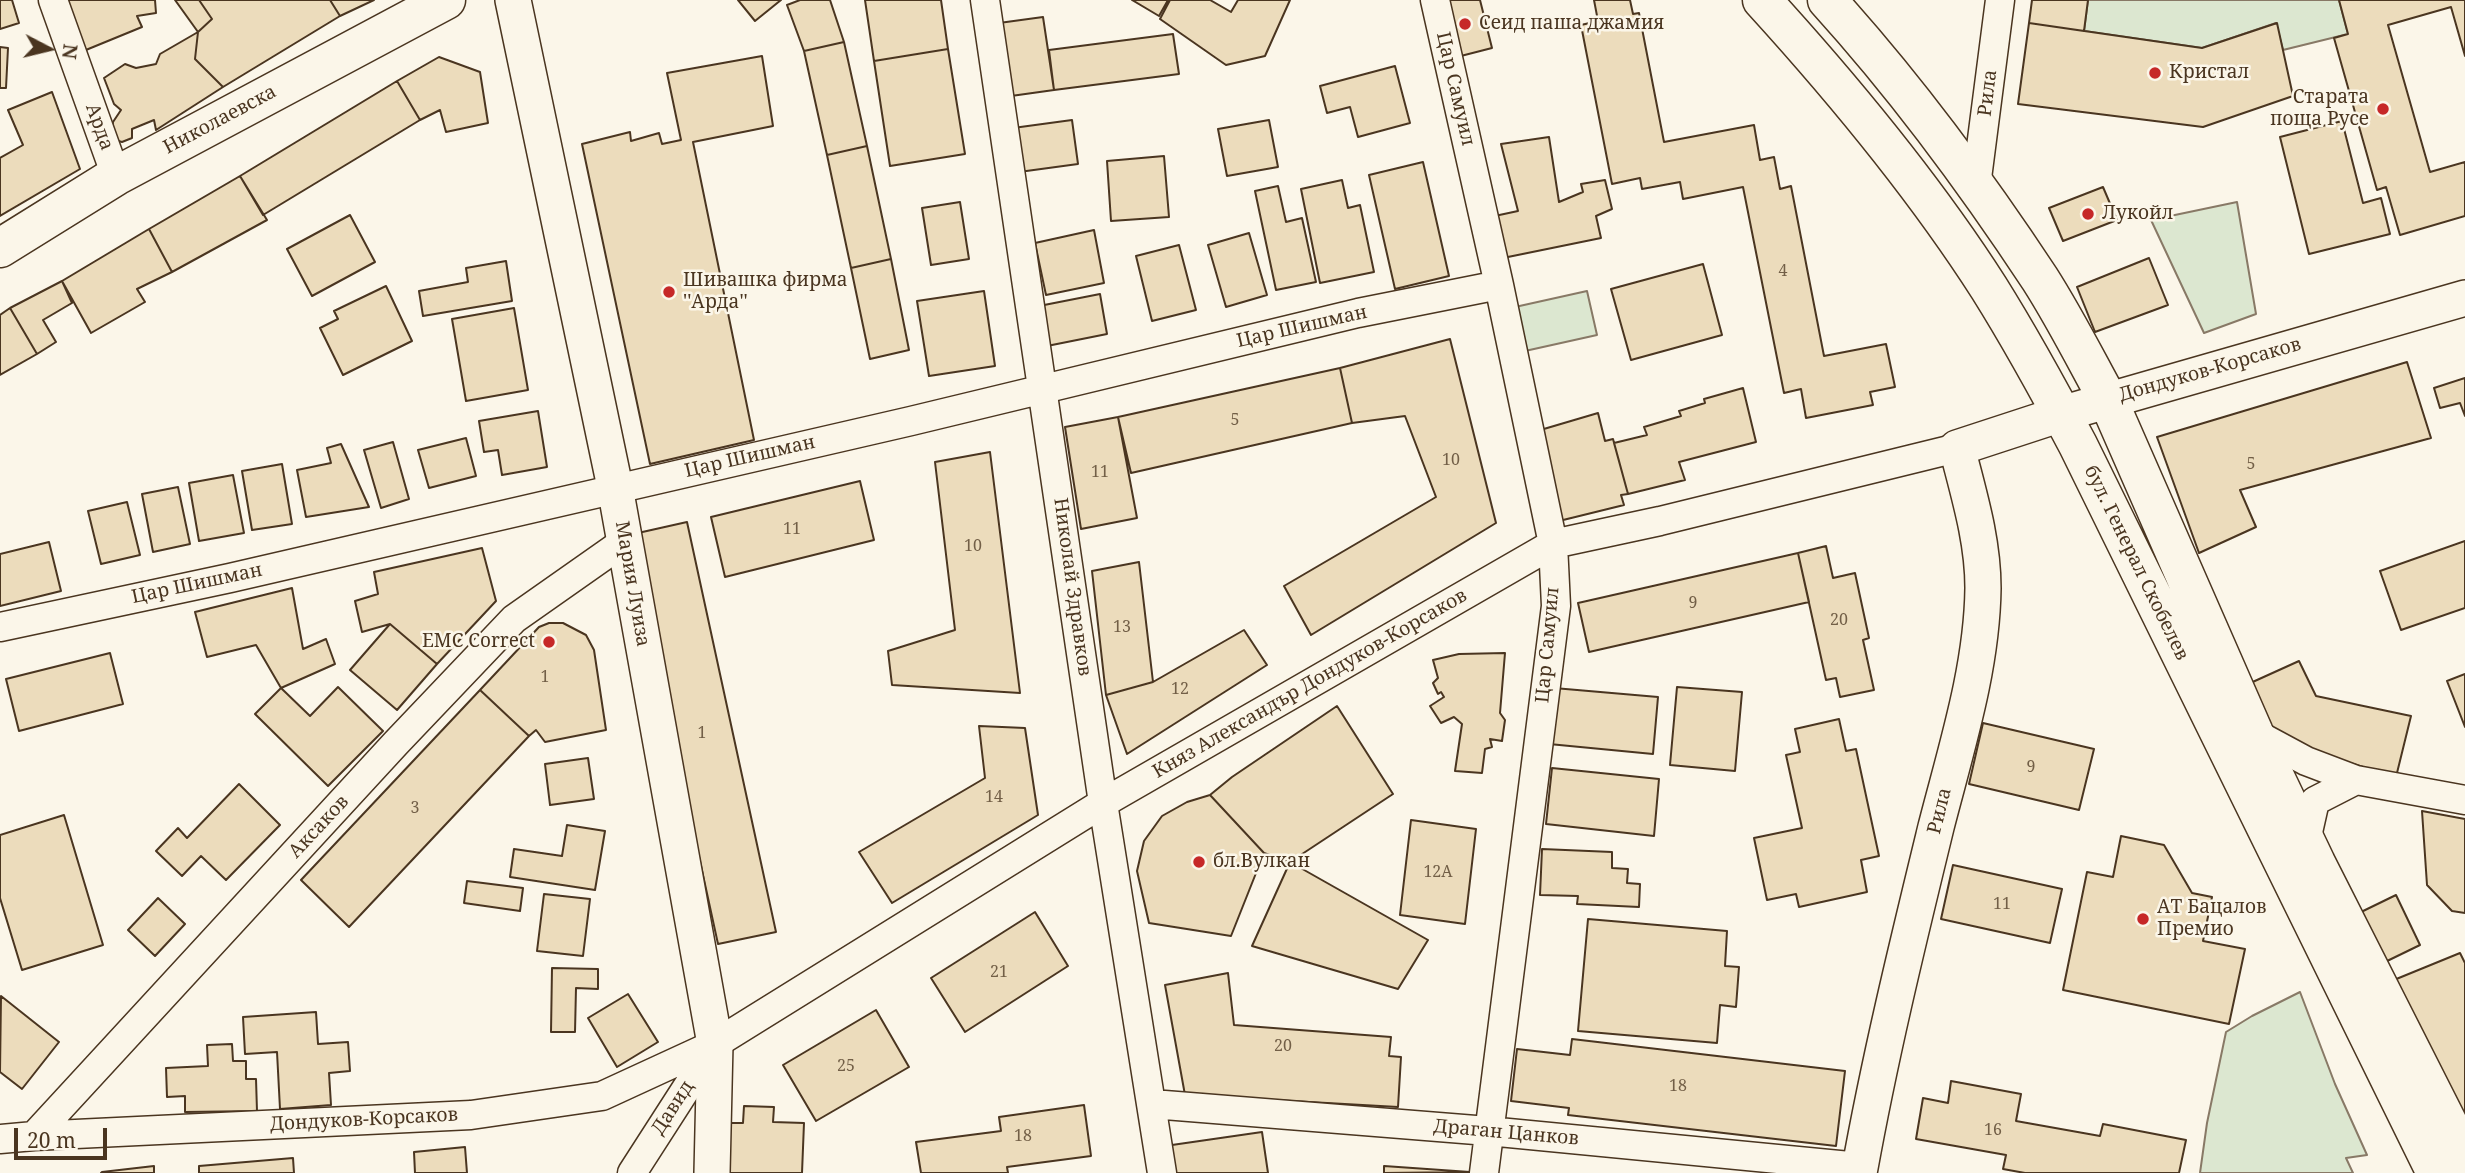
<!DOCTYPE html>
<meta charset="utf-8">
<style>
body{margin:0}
#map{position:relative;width:2465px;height:1173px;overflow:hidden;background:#fbf6e9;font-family:"Noto Serif",serif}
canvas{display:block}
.north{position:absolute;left:14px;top:14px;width:70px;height:70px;-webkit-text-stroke:5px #fbf6e9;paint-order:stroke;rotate:97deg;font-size:19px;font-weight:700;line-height:28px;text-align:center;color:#4a3520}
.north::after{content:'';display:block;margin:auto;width:24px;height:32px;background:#4a3520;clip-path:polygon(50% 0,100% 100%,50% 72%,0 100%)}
.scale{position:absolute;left:14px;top:1128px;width:93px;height:32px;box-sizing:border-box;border:4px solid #4a3520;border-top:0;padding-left:9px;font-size:21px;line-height:24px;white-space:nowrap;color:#4a3520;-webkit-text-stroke:5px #fbf6e9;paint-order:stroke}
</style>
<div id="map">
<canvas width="2465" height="1173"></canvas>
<div class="north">N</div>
<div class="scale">20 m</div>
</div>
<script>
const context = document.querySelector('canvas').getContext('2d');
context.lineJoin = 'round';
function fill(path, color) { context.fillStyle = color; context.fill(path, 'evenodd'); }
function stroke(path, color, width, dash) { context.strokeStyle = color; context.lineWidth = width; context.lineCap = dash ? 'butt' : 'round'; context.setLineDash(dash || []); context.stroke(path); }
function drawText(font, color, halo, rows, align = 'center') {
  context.font = font + ' "Noto Serif",serif'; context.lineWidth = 5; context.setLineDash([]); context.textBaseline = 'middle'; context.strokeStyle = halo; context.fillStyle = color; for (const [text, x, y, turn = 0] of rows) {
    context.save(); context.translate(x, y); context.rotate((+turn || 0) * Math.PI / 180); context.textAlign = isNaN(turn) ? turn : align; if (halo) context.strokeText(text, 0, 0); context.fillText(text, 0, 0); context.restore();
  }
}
const green = new Path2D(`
 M2088,0H2339L2348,34L2283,50L2276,23L2202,48L2084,31Z
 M2237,202L2256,314L2204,333L2151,220Z
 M1587,291L1597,335L1516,353L1506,309Z
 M2300,992L2335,1084L2367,1155L2346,1158L2353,1173H2200L2207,1123L2226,1032L2252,1016Z`);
fill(green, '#dce7d0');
stroke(green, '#887966', 2);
const building = new Path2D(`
 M0,0H12L19,23L0,29Z
 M60,0H155L156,13L137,16L142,27L81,52Z
 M175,0H199L212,19L198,32Z
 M199,0H330L340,16L223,87L195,59L198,32L212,19Z
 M330,0H374L340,16Z
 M738,0H781L755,21Z
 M800,0H830L844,42L804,51L787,5Z
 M865,0H941L948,49L874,61Z
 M1132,0H1168L1159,16Z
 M1170,0H1210L1231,12L1238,0H1290L1265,56L1226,65L1160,19Z
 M1439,0H1480L1492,48L1453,58Z
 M1594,0H1630L1633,14L1639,13L1664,142L1754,125L1760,160L1774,157L1780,189L1791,186L1824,356L1886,344L1895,387L1870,392L1873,405L1806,418L1801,389L1784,393L1743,187L1683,199L1680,182L1642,189L1640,178L1612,184L1581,25L1598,21Z
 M2032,0H2088L2084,31L2029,23Z
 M2339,0H2465V56L2451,7L2388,25L2430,172L2465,162V216L2400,235L2386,187L2377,190L2334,38L2348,34Z
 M1043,17L1054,90L1011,96L999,23Z
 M2029,23L2202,48L2277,23L2293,96L2203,127L2018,104Z
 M198,32L195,59L223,87L156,130L154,120L132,129V138L122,142L115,140L112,131L113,122L121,110L114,104L104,78L125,64L136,68L156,64L160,54Z
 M1173,34L1179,74L1054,90L1049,50Z
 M844,42L867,146L827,155L804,51Z
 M0,47L8,48L6,88H0Z
 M948,49L965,154L890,166L874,61Z
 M762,56L773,126L693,142L754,440L650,464L582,144L630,132L631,141L659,133L662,144L681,140L667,73Z
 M439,57L480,72L488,123L446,132L440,110L420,120L397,81Z
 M1395,66L1410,123L1358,137L1350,107L1327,113L1320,86Z
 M397,81L420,120L263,215L240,176Z
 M52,92L80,169L0,216V158L23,145L8,110Z
 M1072,120L1078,164L1019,172L1013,128Z
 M1269,120L1278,167L1227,176L1218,129Z
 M2342,121L2363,203L2381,198L2390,234L2309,254L2280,137Z
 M1549,137L1559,202L1583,192L1581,184L1605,180L1612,209L1596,216L1601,238L1503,258L1490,217L1518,211L1501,144Z
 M867,146L891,259L851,268L827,155Z
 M1164,156L1169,217L1111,221L1107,161Z
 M1423,162L1449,276L1395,289L1369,175Z
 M240,176L267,220L172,272L149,229Z
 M1342,180L1348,208L1360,205L1374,272L1320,283L1301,189Z
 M1278,186L1286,222L1302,218L1316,282L1276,290L1255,191Z
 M2103,187L2117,220L2063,241L2049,208Z
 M960,202L969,259L931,265L922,208Z
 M350,215L375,262L312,296L287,249Z
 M149,229L172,272L137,289L145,302L91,333L62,281Z
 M1094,230L1104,283L1046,295L1035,243Z
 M1249,233L1267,295L1226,307L1208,245Z
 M1179,245L1196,310L1152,321L1136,256Z
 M2149,258L2168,305L2095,332L2077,287Z
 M891,259L909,350L870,359L851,268Z
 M506,261L512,301L423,316L419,291L468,282L466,268Z
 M1703,264L1722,335L1631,360L1611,289Z
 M62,281L72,303L43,320L56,342L37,354L10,308Z
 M386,286L412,341L343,375L320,328L338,319L334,311Z
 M984,291L995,366L929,376L917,301Z
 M1100,294L1107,334L1042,347L1034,307Z
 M10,308L37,354L0,375V315Z
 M514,308L528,390L466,401L452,319Z
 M1450,339L1496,523L1311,635L1284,586L1436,497L1405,416L1352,423L1340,368Z
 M2407,362L2431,438L2240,490L2256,527L2199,553L2157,437Z
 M1340,368L1352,423L1131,473L1118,417Z
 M2465,378V416L2460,403L2440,408L2434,388Z
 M1743,388L1756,442L1679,462L1685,480L1628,494L1614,443L1647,435L1644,427L1681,416L1679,411L1705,403L1704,399Z
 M538,411L547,467L502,475L498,450L484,452L479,421Z
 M1598,413L1605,441L1613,439L1628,494L1621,495L1624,505L1555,522L1537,431Z
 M1118,417L1137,518L1081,529L1065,427Z
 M466,438L476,476L429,488L418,450Z
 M393,442L409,499L381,508L364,450Z
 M341,444L369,507L306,517L297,470L331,463L327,448Z
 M990,452L1020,693L892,685L888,651L955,630L935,462Z
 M282,464L292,524L252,530L242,471Z
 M233,475L244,533L199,541L189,483Z
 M860,481L874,540L725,577L711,517Z
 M178,487L190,544L153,552L142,494Z
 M127,502L140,555L101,564L88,511Z
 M687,522L776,932L718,944L629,535Z
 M2465,541V608L2401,630L2380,571Z
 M49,542L61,591L0,606V554Z
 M1826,546L1833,578L1855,573L1869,638L1863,640L1874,690L1840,697L1836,678L1826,680L1798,553Z
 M482,548L496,601L437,664L390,624L362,632L355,601L378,594L374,572Z
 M1798,553L1809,602L1589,652L1578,603Z
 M1139,562L1153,682L1106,695L1092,571Z
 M292,588L303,649L326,639L335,664L281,688L256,645L207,657L195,612Z
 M549,623H563L586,635L594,650L606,730L545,742L536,730L529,736L480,690L539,627Z
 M390,624L437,664L397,710L350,670Z
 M1244,630L1267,665L1127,754L1106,695L1153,682Z
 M110,653L123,704L19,731L6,679Z
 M1505,653L1500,713L1505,720L1502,741L1490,739L1492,747L1485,749L1482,773L1455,771L1462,724L1454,717L1441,723L1430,706L1444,697L1441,692L1438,694L1433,683L1438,678L1433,660L1459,654Z
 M2299,661L2316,696L2411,716L2396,777L2314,752L2268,729L2246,685Z
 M2465,674V727L2447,681Z
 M338,687L383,731L328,786L255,714L281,688L310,716Z
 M1677,687L1742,692L1735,771L1670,765Z
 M1554,688L1658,697L1653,754L1549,744Z
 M480,690L529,736L349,927L301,880Z
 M1337,706L1393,794L1290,862L1264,853L1210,795L1232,777Z
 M1839,719L1846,751L1856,749L1879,856L1861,860L1867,892L1799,907L1796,894L1767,900L1754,838L1802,828L1786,755L1800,752L1795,729Z
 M1983,723L2094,749L2079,810L1969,784Z
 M979,726L1025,728L1038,815L892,903L859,852L985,778Z
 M588,758L594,799L550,805L545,764Z
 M1552,768L1659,779L1654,836L1546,824Z
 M239,784L280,825L226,880L201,856L182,876L156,851L178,828L187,838Z
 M1210,795L1264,853L1231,936L1149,923L1137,871L1144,841L1162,816L1187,802Z
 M2422,811L2465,819V913L2452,911L2427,885Z
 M64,815L103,945L22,970L0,898V835Z
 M1411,820L1476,829L1465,924L1400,915Z
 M567,825L605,831L595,890L510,877L514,849L562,856Z
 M2121,836L2164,845L2192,893L2212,897L2203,941L2245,949L2229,1024L2063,990L2087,872L2113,877Z
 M1542,849L1612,852V868L1628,869L1627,883L1640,884L1639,907L1577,904L1578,896L1540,895Z
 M1290,862L1428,940L1398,989L1252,946Z
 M1953,865L2062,889L2050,943L1941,919Z
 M467,881L523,888L520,911L464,903Z
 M544,894L590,899L583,956L537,951Z
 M2396,895L2420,945L2383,963L2359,913Z
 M158,898L185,924L155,956L128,930Z
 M1035,912L1068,966L965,1032L931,978Z
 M1588,919L1727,931L1725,966L1739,967L1736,1007L1720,1005L1717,1043L1578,1031Z
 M2460,953L2465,963V1134L2389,982Z
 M552,968L598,969V989L576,988L575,1032H551Z
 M1228,973L1234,1025L1391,1037L1389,1056L1401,1057L1398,1107L1185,1095L1165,985Z
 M628,994L658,1042L617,1067L588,1018Z
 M1,996L59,1042L22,1089L0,1072Z
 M876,1010L909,1067L816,1121L783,1065Z
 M316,1012L318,1044L348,1042L350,1071L329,1073L331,1105L280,1109L277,1052L245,1054L243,1017Z
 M1572,1039L1845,1071L1836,1146L1568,1115L1569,1108L1511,1101L1517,1049L1570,1055Z
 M232,1044L233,1061H246V1079H256L257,1111L185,1112V1096L167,1097L166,1068L208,1066L207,1045Z
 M1951,1081L2021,1094L2016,1121L2100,1136L2103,1124L2186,1140L2179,1173H2025L2003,1169L2006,1155L1916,1139L1923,1098L1948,1103Z
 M1084,1105L1091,1156L1007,1167L1008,1173H921L916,1142L1001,1131L999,1117Z
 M744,1106L774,1107L773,1122L804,1123L802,1173H721L723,1123H743Z
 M1262,1132L1268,1173H1169L1165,1146Z
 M465,1147L467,1173H415L414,1152Z
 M293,1158L294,1173H199V1166Z
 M154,1166V1173H101L102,1172Z
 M1384,1166L1470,1172L1384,1173Z`);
fill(building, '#ecdcbc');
stroke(building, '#4a3520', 2);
const minor = new Path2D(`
 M53,0L116,176
 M985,0L1103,803L1162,1173
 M1435,0L1499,285L1553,544L1556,606L1484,1173
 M1976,186L2000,0
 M0,627L230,578L911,421L1358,313L1499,285
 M2254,733L2306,761L2356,780L2465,800
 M2306,841L2315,801L2356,780
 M1152,1104L1488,1131L1860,1167
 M34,1136L396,743L514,619L625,541
 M0,1139L34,1136L471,1115L602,1096L715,1044L1103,803L1553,544L1660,521L1957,448
 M632,1173L715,1044`);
const tertiary = new Path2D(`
 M513,0L615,487L715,1044L712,1173
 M1859,1173C1880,1056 1908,942 1936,827C1956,749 1982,669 1983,588C1983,540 1969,495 1957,448L2061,414L2465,298`);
const secondary = new Path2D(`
 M1762,0C1844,90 1923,185 1989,288C2021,339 2050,392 2078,445L2436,1173
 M1827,0C1905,86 1976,182 2040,279C2065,318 2086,360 2108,400L2254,733L2316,863L2465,1157
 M0,248L116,176L446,0`);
stroke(minor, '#4a3520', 31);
stroke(tertiary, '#4a3520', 38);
stroke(secondary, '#4a3520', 41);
stroke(minor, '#fbf6e9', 28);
stroke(tertiary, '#fbf6e9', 35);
stroke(secondary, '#fbf6e9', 38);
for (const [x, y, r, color] of [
 [1465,24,7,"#c62828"],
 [2155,73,7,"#c62828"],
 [2383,109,7,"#c62828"],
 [2088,214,7,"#c62828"],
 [669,292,7,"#c62828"],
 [549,642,7,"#c62828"],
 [1199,862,7,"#c62828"],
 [2143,919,7,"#c62828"]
]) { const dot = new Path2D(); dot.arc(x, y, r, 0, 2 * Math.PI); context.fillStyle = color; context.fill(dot); stroke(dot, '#fbf6e9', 2.5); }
drawText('16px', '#725f47', null, [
 ["4",1783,271],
 ["5",1235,420],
 ["10",1451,460],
 ["5",2251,464],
 ["11",1100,472],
 ["11",792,529],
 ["10",973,546],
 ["9",1693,603],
 ["20",1839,620],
 ["13",1122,627],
 ["1",545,677],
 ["12",1180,689],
 ["1",702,733],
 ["9",2031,767],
 ["14",994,797],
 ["3",415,808],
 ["12А",1438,872],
 ["11",2002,904],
 ["21",999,972],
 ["20",1283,1046],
 ["25",846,1066],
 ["18",1678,1086],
 ["16",1993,1130],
 ["18",1023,1136]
]);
drawText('19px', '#4a3520', '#fbf6e9', [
 ["Сеид паша джамия",1479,24],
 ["Кристал",2169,73],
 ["Старата",2369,98,"right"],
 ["поща Русе",2369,120,"right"],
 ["Лукойл",2102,214],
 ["Шивашка фирма",683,281],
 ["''Арда''",683,303],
 ["EMC Correct",535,642,"right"],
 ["бл.Вулкан",1213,862],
 ["АТ Бацалов",2157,908],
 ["Премио",2157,930]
], 'left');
drawText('19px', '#4a3520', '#fbf6e9', [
 ["Цар Самуил",1455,89,77],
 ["Рила",1988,93,-83],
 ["Николаевска",220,120,-28],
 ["Арда",99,127,70],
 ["Цар Шишман",1302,327,-13],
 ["Дондуков-Корсаков",2210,370,-16],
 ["Цар Шишман",750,457,-13],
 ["бул. Генерал Скобелев",2136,563,64],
 ["Цар Шишман",197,584,-12],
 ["Мария Луиза",632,584,80],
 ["Николай Здравков",1072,587,82],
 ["Цар Самуил",1548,645,-85],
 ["Княз Александър Дондуков-Корсаков",1310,684,-30],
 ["Рила",1940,811,-76],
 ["Аксаков",319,827,-47],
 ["Давид",673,1108,-57],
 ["Дондуков-Корсаков",364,1120,-3],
 ["Драган Цанков",1506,1133,5]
]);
</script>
